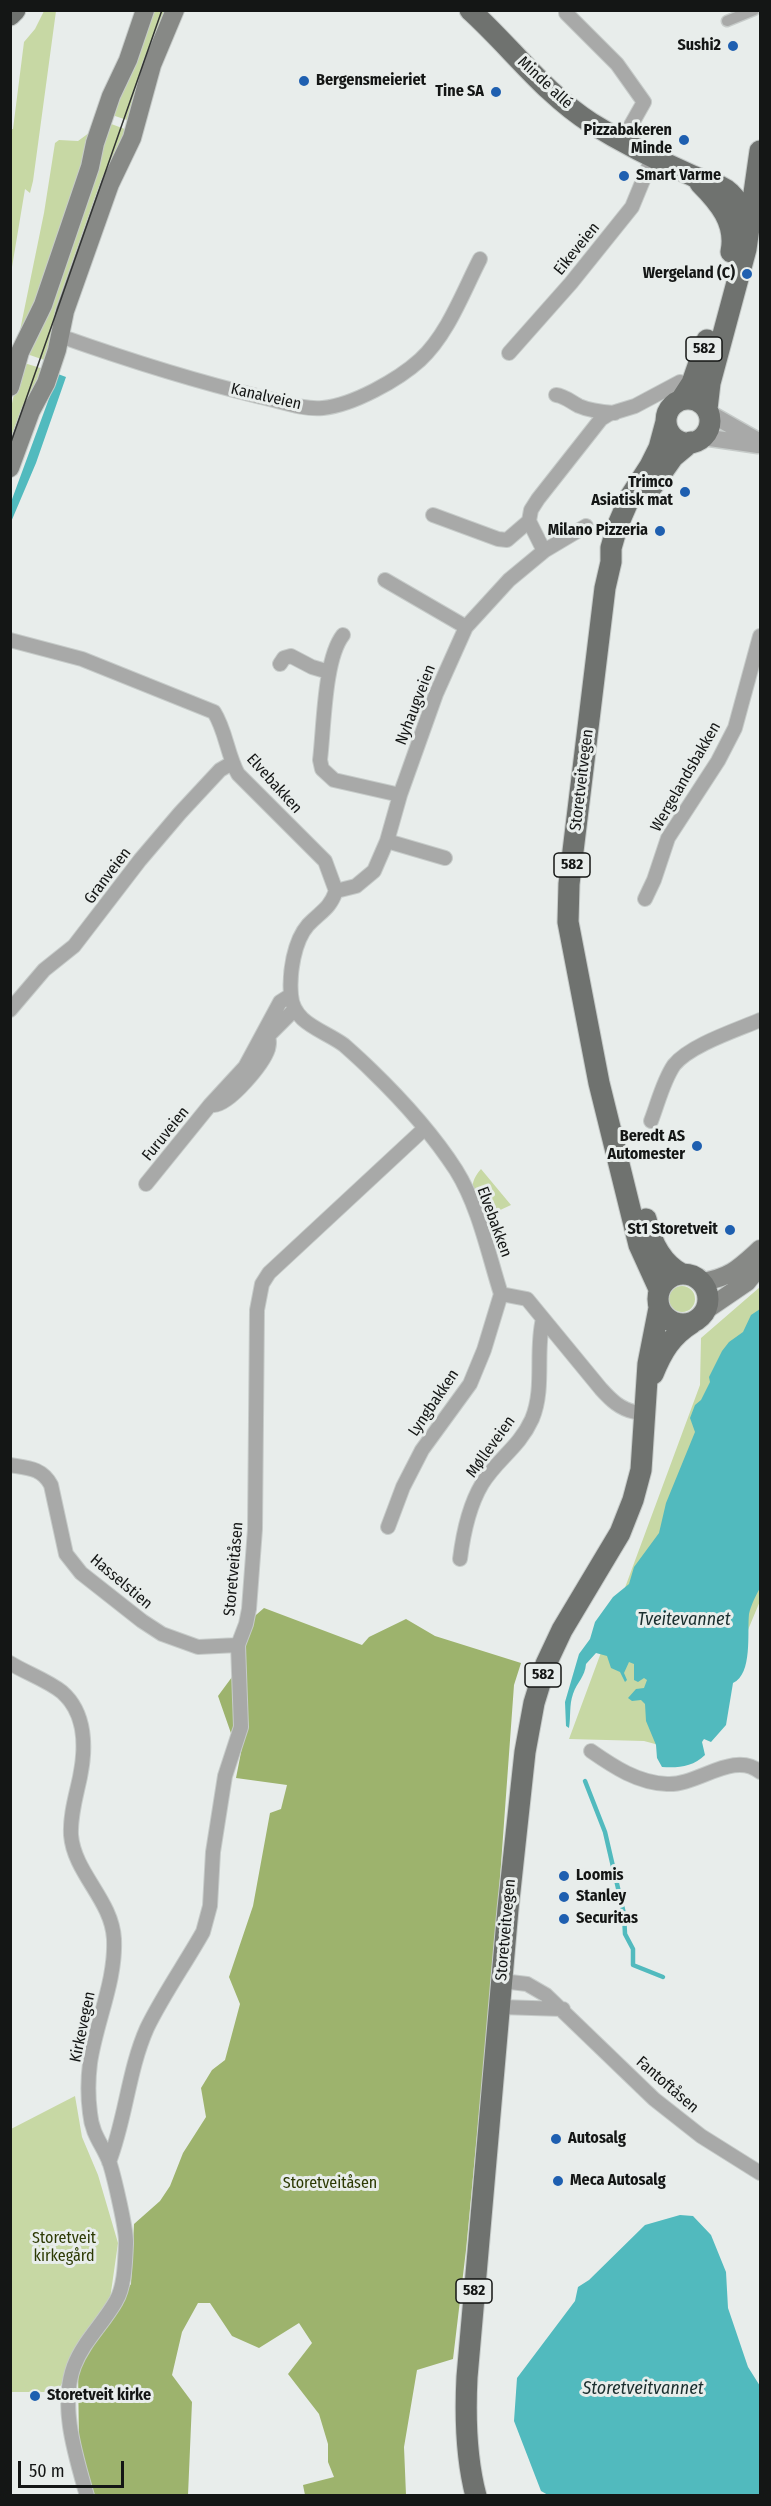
<!DOCTYPE html>
<meta charset="utf-8">
<style>
body{margin:0}
#map{position:relative;width:771px;height:2506px;overflow:hidden;background:#e8edeb;font-family:"Fira Sans Condensed",sans-serif}
canvas{display:block}
.frame{position:absolute;inset:0;border:12px solid #141615;pointer-events:none}
.scale{position:absolute;left:18px;top:2461px;width:106px;height:27px;box-sizing:border-box;border:3px solid #141615;border-top:0;padding-left:8px;font-size:18px;line-height:21px;white-space:nowrap;color:#141615;-webkit-text-stroke:4px #e8edeb;paint-order:stroke}
</style>
<div id="map">
<canvas width="771" height="2506"></canvas>
<div class="frame"></div>
<div class="scale">50 m</div>
</div>
<script>
const context = document.querySelector('canvas').getContext('2d');
context.lineJoin = 'round';
function fill(path, color) { context.fillStyle = color; context.fill(path, 'evenodd'); }
function stroke(path, color, width, dash) { context.strokeStyle = color; context.lineWidth = width; context.lineCap = dash ? 'butt' : 'round'; context.setLineDash(dash || []); context.stroke(path); }
function drawText(font, color, halo, rows, align = 'center') {
  context.font = font + ' "Fira Sans Condensed",sans-serif'; context.lineWidth = 6; context.setLineDash([]); context.textBaseline = 'middle'; context.strokeStyle = halo; context.fillStyle = color; for (const [text, x, y, turn = 0] of rows) {
    context.save(); context.translate(x, y); context.rotate((+turn || 0) * Math.PI / 180); context.textAlign = isNaN(turn) ? turn : align; if (halo) context.strokeText(text, 0, 0); context.fillText(text, 0, 0); context.restore();
  }
}
fill(new Path2D(`
 M44,11H56L33,181L30,193L25,189L11,273V129H13L24,42L35,29Z
 M149,11H167L133,122L109,114Z
 M106,122L130,131L50,362L24,353Z
 M93,130L42,295L17,345L44,213L55,143L59,140L78,141Z
 M21,362L47,370L11,457V408Z
 M481,1169L511,1205L483,1218C475,1198 465,1187 481,1169Z
 M669 1299a13 13 0 1 1 26 0a13 13 0 1 1-26 0Z
 M760,1287V1601L696,1755L644,1741L569,1739L700,1385L701,1338Z
 M75,2096L82,2137L98,2175L118,2243L110,2299L57,2392H11V2129Z`), '#c7d8a4');
fill(new Path2D(`
 M264,1608L362,1645L369,1637L406,1619L435,1636L521,1663L514,1685L495,1947L466,2250L453,2359L417,2370L404,2447L406,2495H305L303,2485L334,2477L328,2462V2444L319,2414L288,2374L312,2343L299,2323L259,2348L232,2336L210,2303H198L182,2332L172,2375L192,2402L188,2495H93L79,2449L78,2364L131,2284L134,2224L160,2201L170,2186L183,2153L206,2117L201,2088L212,2070L225,2060L240,2004L229,1977L253,1906L270,1813L281,1809L287,1785L236,1778L244,1737L233,1739L218,1696L232,1677L249,1621Z`), '#9db36d');
fill(new Path2D(`
 M58,374L66,377L36,463L11,522V502Z
 M760,1309V1588C756,1595 751,1605 749,1614C747,1632 753,1674 733,1683L726,1725L711,1742L704,1739L702,1742L705,1755C693,1767 678,1768 662,1767L657,1758L656,1745L646,1721L645,1704L641,1700L632,1701L628,1698L636,1689L644,1688L647,1680L644,1678L638,1682L634,1680V1664L629,1662L624,1673L627,1680L625,1682L620,1672L611,1668L607,1656L596,1653L586,1664C585,1677 577,1682 573,1694C569,1705 571,1716 569,1728L566,1726L565,1702L579,1654L590,1639L595,1622L613,1597L629,1584L634,1567L659,1533L666,1503L695,1432L690,1418L695,1405L701,1400L710,1382L709,1377L722,1351L729,1342L743,1332L751,1315Z
 M680,2215L693,2216L711,2235L726,2272L728,2308L748,2367L760,2386V2495H548L541,2491L514,2421L517,2378L575,2301L578,2287L589,2280L645,2225Z`), '#51babe');
stroke(new Path2D(`
 M585,1781L605,1832L624,1914L625,1934L633,1949V1965L663,1977`), '#51babe', 4.5);
const pedestrian = new Path2D(`
 M727,21L754,10`);
const minor = new Path2D(`
 M566,13L617,64L644,102L622,141
 M60,336C125,359 194,381 261,397C281,401 302,410 323,408C353,405 398,380 420,360C448,334 463,292 480,259
 M509,353L571,283L632,207L653,156
 M556,395C565,396 571,402 579,406C590,411 603,412 615,413
 M433,515L498,539L507,540L529,521L531,510L538,499L601,419L609,414L635,406L680,382
 M529,521L544,551
 M385,580L466,627
 M343,635C324,659 324,728 320,760L322,769L334,780L400,795
 M10,640L82,659L214,712C226,731 227,754 238,774L325,861L336,891C329,910 321,911 308,925C294,941 289,973 291,995C293,1024 324,1030 344,1045C353,1053 362,1061 371,1070C400,1098 434,1136 456,1170C479,1207 488,1253 501,1294L527,1299L601,1389C611,1400 620,1409 635,1412
 M280,664L284,658L291,656L312,667L329,672
 M387,841L445,858
 M336,891L356,886L374,871L387,841L400,795L436,694L466,627L509,580L544,551L586,526
 M645,899L654,880L668,838L718,761L735,728L760,636
 M10,1010L44,970L74,946L140,860L180,813L220,770L232,763
 M268,1036L294,1010
 M214,1105C230,1104 263,1064 268,1049C270,1042 269,1036 265,1031
 M651,1121C658,1103 663,1081 674,1065C690,1045 737,1030 760,1020
 M146,1184L210,1105L245,1067L280,1002L291,995
 M10,1465C28,1468 42,1468 51,1485L66,1554L81,1573L142,1621L162,1634L198,1647L238,1645
 M388,1527L403,1487L422,1450L470,1384L484,1350L501,1294
 M460,1559C463,1535 470,1504 482,1484C497,1459 519,1448 532,1419C545,1388 535,1351 543,1319
 M10,1663C26,1673 47,1680 62,1692C86,1713 86,1748 80,1777C76,1796 70,1815 71,1835C74,1873 112,1900 114,1939C116,1981 96,2022 90,2063C88,2079 88,2098 90,2113C92,2136 104,2146 110,2164C114,2177 127,2231 126,2244C125,2261 125,2286 116,2301C103,2324 83,2342 74,2366C59,2406 76,2457 87,2496
 M591,1751C614,1767 638,1783 667,1784C697,1786 734,1750 760,1772
 M502,1981L527,1984L546,1995L654,2099L701,2136L760,2173
 M500,2007L563,2009
 M109,2162C126,2118 128,2071 147,2028C163,1995 185,1964 203,1932L210,1906L213,1852L225,1776L241,1727L238,1645L246,1624L249,1609L255,1529L257,1310L262,1284L269,1273L424,1129`);
const tertiary = new Path2D(`
 M709,413L760,442
 M703,437L758,445`);
const secondary = new Path2D(`
 M10,387L20,352L43,305L90,167L95,143L111,96L128,60L145,10
 M10,468L31,411L46,383L57,350L65,311L110,184L132,138L152,65L175,10
 M702,1282C731,1277 739,1268 760,1249
 M706,1310L747,1282L760,1266`);
const primary = new Path2D(`
 M470,10C511,47 544,93 591,123C623,143 659,161 693,176C705,182 720,183 730,193C746,208 744,229 746,249
 M10,15L15,10
 M700,183C719,202 737,223 731,252
 M666 421a22 22 0 1 1 44 0a22 22 0 1 1-44 0Z
 M681,400L692,383L707,340
 M707,409L710,383L746,249L760,151
 M651,488L673,457L691,442
 M646,1219C651,1241 661,1263 682,1274
 M658 1299a25 25 0 1 1 50 0a25 25 0 1 1-50 0Z
 M659,1289L639,1245L599,1083L568,922L569,884L605,588L611,562V548L617,527L630,497L650,466L659,448L666,422
 M653,1374C662,1352 671,1336 692,1323
 M476,2496C466,2458 465,2416 467,2377L508,1909L525,1752L534,1703L546,1664L562,1630L620,1533L633,1500L641,1470L648,1364L659,1308`);
stroke(pedestrian, '#c6cbc9', 13);
stroke(minor, '#c6cbc9', 16);
stroke(tertiary, '#c6cbc9', 19);
stroke(secondary, '#c6cbc9', 20);
stroke(primary, '#c6cbc9', 23);
stroke(pedestrian, '#a8a9a8', 10);
stroke(minor, '#a8a9a8', 14);
stroke(tertiary, '#a8a9a8', 16);
stroke(secondary, '#878986', 18);
stroke(primary, '#6f726f', 21);
stroke(new Path2D(`
 M10,445L162,10`), '#323433', 1.5);
for (const [x, y, r, color] of [
 [733,46,6,"#1e5fb0"],
 [304,81,6,"#1e5fb0"],
 [496,92,6,"#1e5fb0"],
 [684,140,6,"#1e5fb0"],
 [624,176,6,"#1e5fb0"],
 [747,274,6,"#1e5fb0"],
 [685,492,6,"#1e5fb0"],
 [660,531,6,"#1e5fb0"],
 [697,1146,6,"#1e5fb0"],
 [730,1230,6,"#1e5fb0"],
 [564,1876,6,"#1e5fb0"],
 [564,1897,6,"#1e5fb0"],
 [564,1919,6,"#1e5fb0"],
 [556,2139,6,"#1e5fb0"],
 [558,2181,6,"#1e5fb0"],
 [35,2396,6,"#1e5fb0"]
]) { const dot = new Path2D(); dot.arc(x, y, r, 0, 2 * Math.PI); context.fillStyle = color; context.fill(dot); stroke(dot, '#e8edeb', 2); }
for (const [x, y, w] of [
 [704,349,36],
 [572,865,36],
 [543,1675,36],
 [474,2291,36]
]) { const box = new Path2D(); box.roundRect(x - w / 2, y - 12, w, 24, 4.5); context.fillStyle = '#e8edeb'; context.fill(box); stroke(box, '#141615', 1.5); }
drawText('bold 15px', '#141615', null, [
 ["582",704,349],
 ["582",572,865],
 ["582",543,1675],
 ["582",474,2291]
]);
drawText('bold 16px', '#141615', '#e8edeb', [
 ["Sushi2",721,46],
 ["Bergensmeieriet",316,81,"left"],
 ["Tine SA",484,92],
 ["Pizzabakeren",672,131],
 ["Minde",672,149],
 ["Smart Varme",636,176,"left"],
 ["Wergeland (C)",735,274],
 ["Trimco",673,483],
 ["Asiatisk mat",673,501],
 ["Milano Pizzeria",648,531],
 ["Beredt AS",685,1137],
 ["Automester",685,1155],
 ["St1 Storetveit",718,1230],
 ["Loomis",576,1876,"left"],
 ["Stanley",576,1897,"left"],
 ["Securitas",576,1919,"left"],
 ["Autosalg",568,2139,"left"],
 ["Meca Autosalg",570,2181,"left"],
 ["Storetveit kirke",47,2396,"left"]
], 'right');
drawText('16px', '#141615', '#e8edeb', [
 ["Minde allé",545,83,43],
 ["Eikeveien",577,249,-51],
 ["Kanalveien",266,397,13],
 ["Nyhaugveien",416,705,-69],
 ["Wergelandsbakken",686,777,-60],
 ["Storetveitvegen",582,780,-83],
 ["Elvebakken",274,784,48],
 ["Granveien",108,876,-53],
 ["Furuveien",166,1134,-51],
 ["Elvebakken",494,1222,70],
 ["Lyngbakken",434,1403,-56],
 ["Mølleveien",491,1447,-54],
 ["Storetveitåsen",234,1569,-85],
 ["Hasselstien",121,1582,40],
 ["Storetveitvegen",506,1930,-85],
 ["Kirkevegen",83,2027,-78],
 ["Fantoftåsen",667,2085,41]
]);
drawText('16px', '#2d3a04', '#e8edeb', [
 ["Storetveitåsen",330,2184],
 ["Storetveit",64,2239],
 ["kirkegård",64,2257]
]);
drawText('italic 18px', '#1a2e2e', '#e8edeb', [
 ["Tveitevannet",684,1620],
 ["Storetveitvannet",643,2389]
]);
</script>
